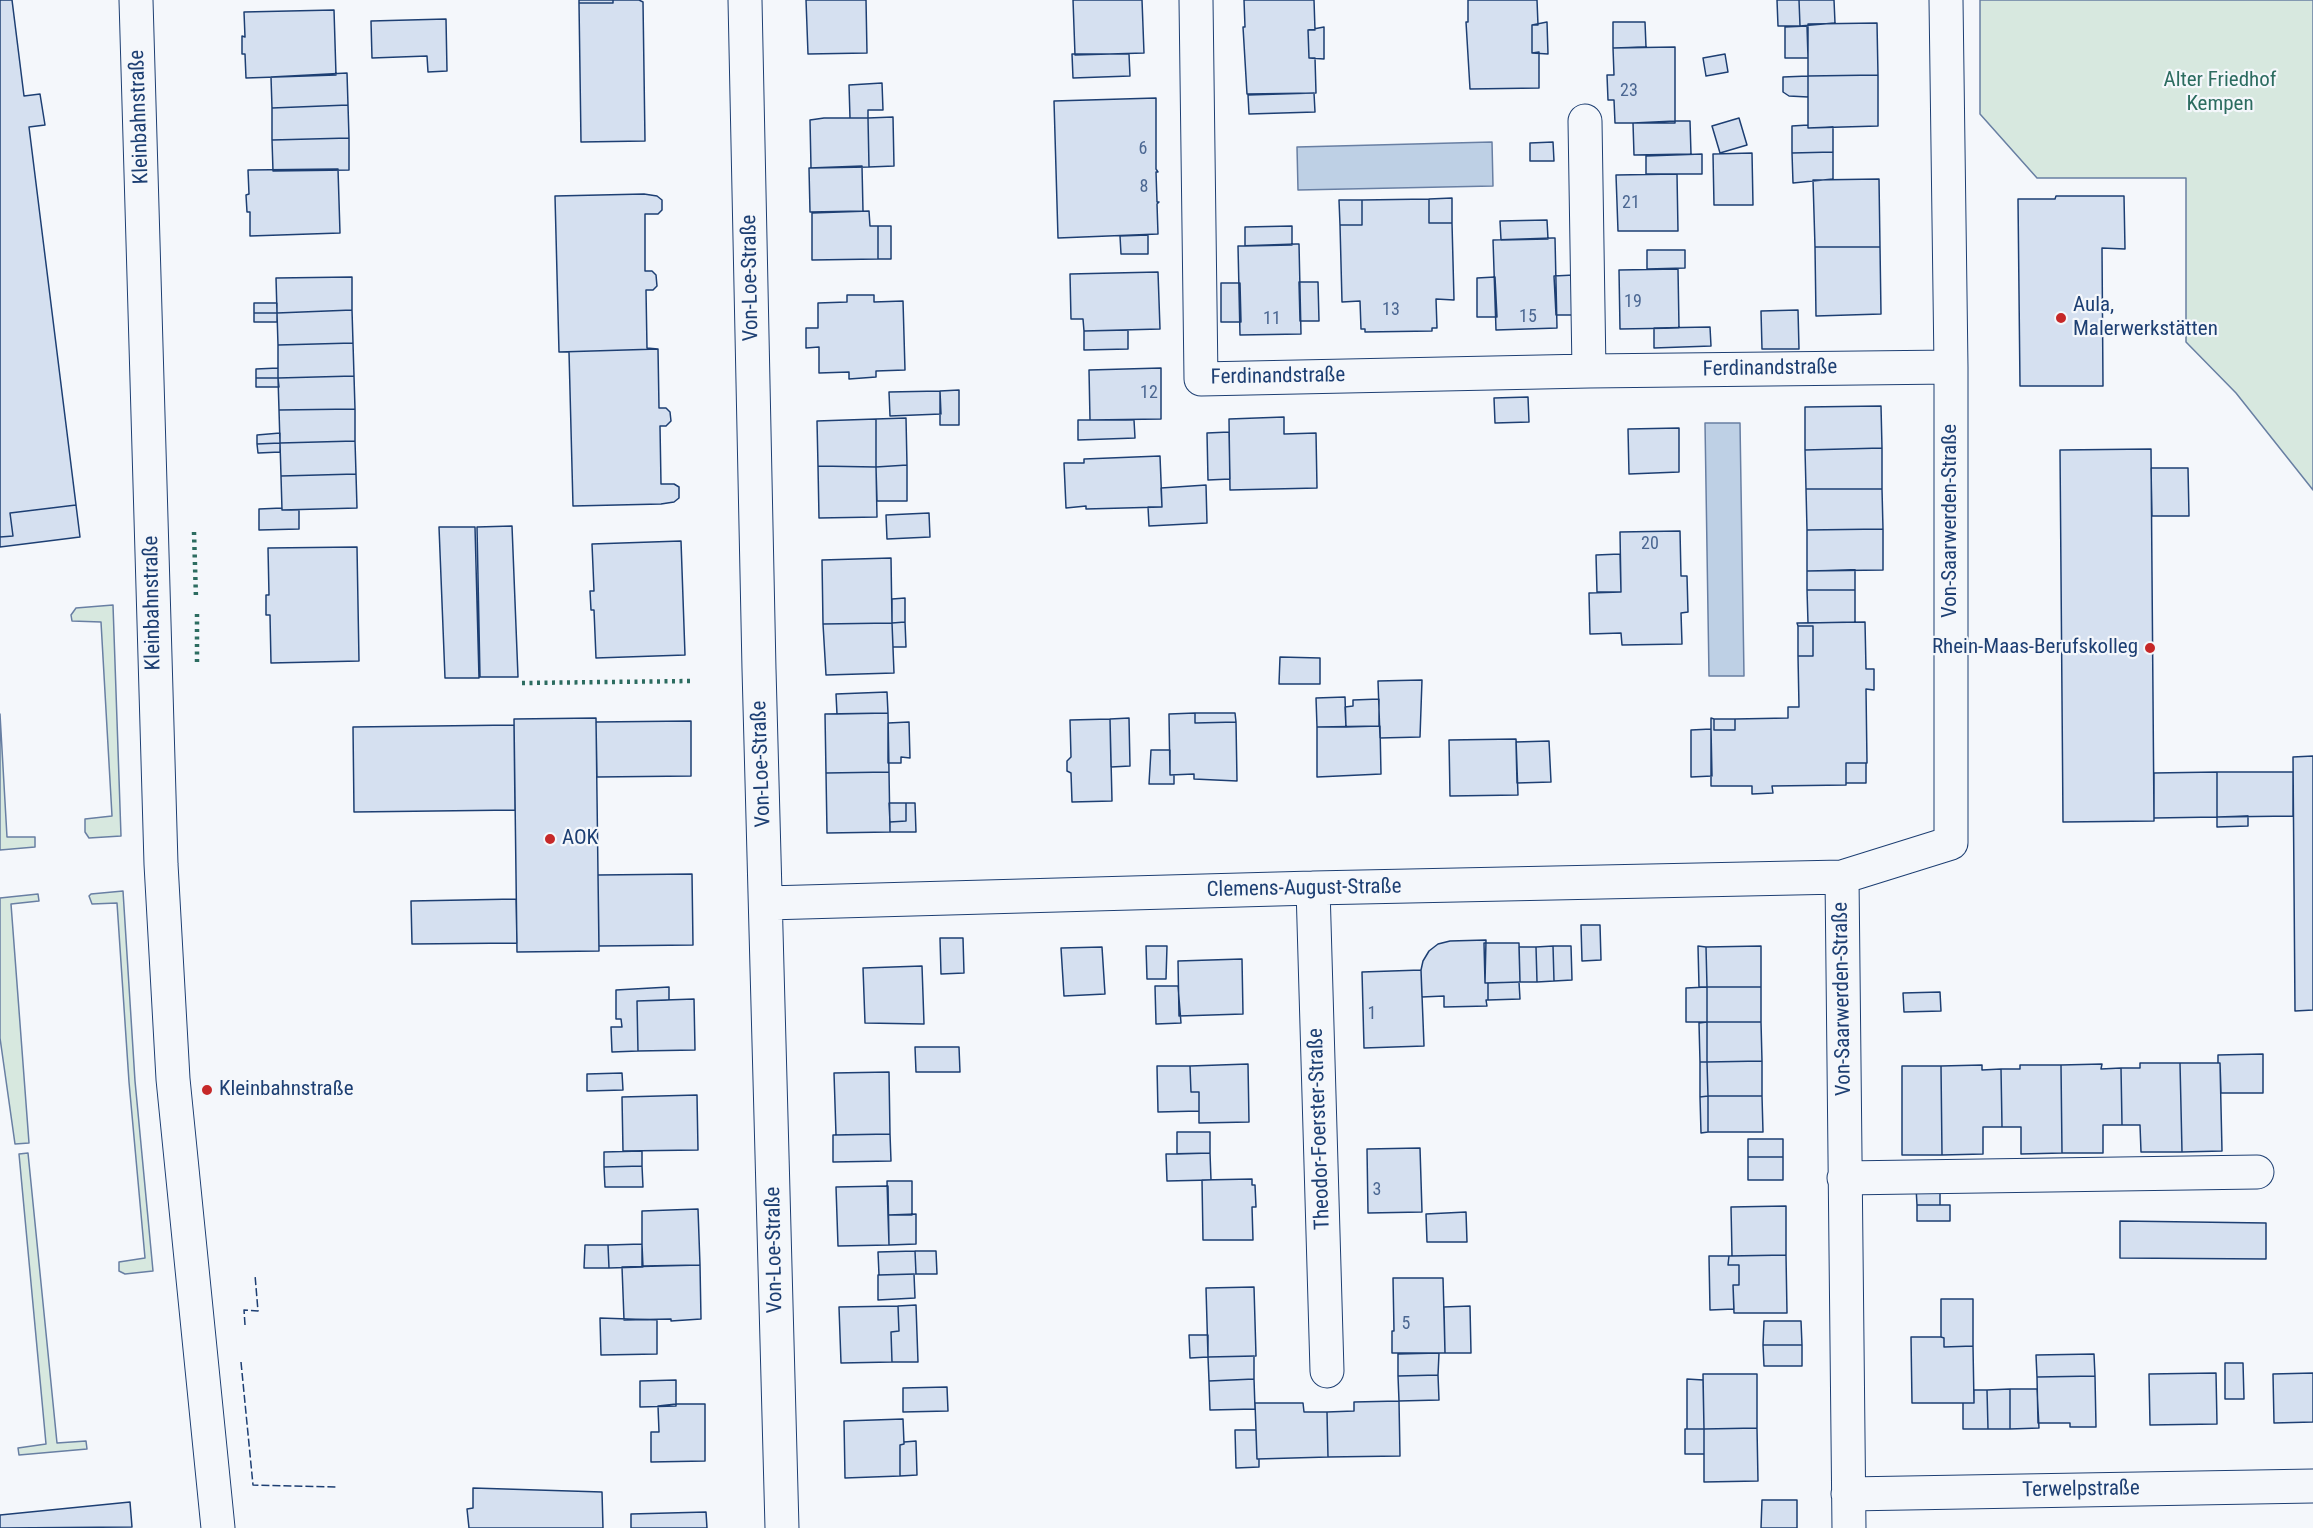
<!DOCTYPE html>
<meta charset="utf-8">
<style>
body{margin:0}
canvas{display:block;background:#f4f7fb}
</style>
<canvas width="2313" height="1528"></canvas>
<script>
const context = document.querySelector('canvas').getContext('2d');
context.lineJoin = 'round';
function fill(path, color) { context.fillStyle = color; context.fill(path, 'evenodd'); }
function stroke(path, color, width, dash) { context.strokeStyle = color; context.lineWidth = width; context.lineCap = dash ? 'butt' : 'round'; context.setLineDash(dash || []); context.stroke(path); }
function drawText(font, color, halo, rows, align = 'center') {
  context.font = font + ' "Roboto Condensed",sans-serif'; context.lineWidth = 4.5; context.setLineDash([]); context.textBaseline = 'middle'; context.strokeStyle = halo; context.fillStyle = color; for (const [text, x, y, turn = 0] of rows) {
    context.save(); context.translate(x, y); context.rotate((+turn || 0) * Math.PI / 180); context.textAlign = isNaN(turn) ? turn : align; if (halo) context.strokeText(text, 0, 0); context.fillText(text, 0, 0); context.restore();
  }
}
const green = new Path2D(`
 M1980,0H2313V490L2236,393L2186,342V178H2037L1980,114Z
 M113,605L121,836L89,838L85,832V819L112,816L101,622L72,621L71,615L76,608Z
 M0,714L7,837H35V847L0,850Z
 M123,891L135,1081L153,1271L125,1274L119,1271V1262L145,1258L129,1082L117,903L92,904L89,896L91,894Z
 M38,894L39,901L11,904L29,1143L15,1144L0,1038V898Z
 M28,1153L57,1443L86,1441L87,1449L19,1455L18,1448L46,1444L19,1154Z`);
fill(green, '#d7e8df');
stroke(green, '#687fa3', 1.5);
const water = new Path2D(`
 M1492,142L1493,186L1298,190L1297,147Z
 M1705,423H1740L1744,676H1709Z`);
fill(water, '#bed0e5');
stroke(water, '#687fa3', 1.5);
const building = new Path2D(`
 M0,0H12L24,96L40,94L45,125L29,127L76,505L10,513L13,536L0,537Z
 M579,0H613V3H579Z
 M613,0H639L643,2L645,141L581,142L579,3H613Z
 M806,0H866L867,53L808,54Z
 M1073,0H1142L1144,53L1075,55Z
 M1244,0H1314L1315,30H1308L1309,58H1315L1316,93L1247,94L1243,27H1245Z
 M1468,0H1537L1538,25H1532V53L1539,52V88L1470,89L1466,22H1468Z
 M1777,0H1799L1800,26H1778Z
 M1799,0H1834L1835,23L1800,26Z
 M334,10L336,75L246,78L245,54H242V36L245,37L244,12Z
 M446,19L447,71L428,72L427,56L372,58L371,21Z
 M1547,22L1548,54L1532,53V25Z
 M1613,22H1645L1646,47L1613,48Z
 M1877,23L1878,75L1808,76V24Z
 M1807,26L1808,58H1785V27Z
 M1324,27V59L1309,58L1308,30Z
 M1675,47V123H1615L1614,100H1608L1607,75H1614L1613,48Z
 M1072,54H1129L1130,76L1073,78Z
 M1725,54L1728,72L1706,76L1703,58Z
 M347,73L348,105L272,108L271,77Z
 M1878,75V126L1808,128V76Z
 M1808,76V97L1789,96L1783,92V77Z
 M882,83L883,110H868V118H850L849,85Z
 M1314,93L1315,112L1249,114L1248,95Z
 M1156,98V169L1158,172H1156L1157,202H1159L1157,204L1158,234L1058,238L1054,101Z
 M348,105L349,138L272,140V108Z
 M893,117L894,166L869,167L868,118Z
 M824,118H868L869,167L811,168L810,120Z
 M1739,118L1747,145L1720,153L1712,126Z
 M1675,121H1690L1691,154L1634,155L1633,123Z
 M1808,125V128L1833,127V152L1792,153V126Z
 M349,138V170L273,171L272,140Z
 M1553,142L1554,161H1530V143Z
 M1833,152V179L1793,183L1792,153Z
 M1752,153L1753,205H1714L1713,154Z
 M1702,154V174H1646V156Z
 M862,166L863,211L810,212L809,168Z
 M338,169L340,233L250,236V212H247L246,195L249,194L248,170Z
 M1677,174L1678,231H1618L1616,175Z
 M1879,179L1880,247H1815L1813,180Z
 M644,194L657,196L662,200V210L658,214H645V271H652L656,275L657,286L653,290H646L647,348L658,349L559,352L555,196Z
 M2056,196H2124L2125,249L2102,248L2103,386H2020L2018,199H2055Z
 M1452,198V223H1429V199Z
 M1429,199V223H1452L1454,300L1436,299L1437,328H1432V331L1365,332V329H1361L1360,301L1342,302L1340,225H1362V200Z
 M1339,200H1362V225H1340Z
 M869,211L870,226H878V259L812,260V213Z
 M1547,220L1548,239L1501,240L1500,221Z
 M878,226H891V259H878Z
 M1292,226V245L1245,246V227Z
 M1148,235V254H1121L1120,236Z
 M1552,238H1555L1557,328L1496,330L1493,240Z
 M1296,244H1299L1301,334L1240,335L1238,246Z
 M1815,247H1880L1881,314L1816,316Z
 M1647,250H1685V268L1647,269Z
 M1678,269L1679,328L1620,329L1619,270Z
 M1158,272L1160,329L1084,331L1083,319H1071L1070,274Z
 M1574,275L1575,315H1556L1554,276Z
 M352,277V310L277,313L276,278Z
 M1495,277L1497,317H1477V278Z
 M1299,282H1318L1319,321H1300Z
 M1221,283H1240L1241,322H1221Z
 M847,295H874V302L903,301L905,370L876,371V377L849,379V372L819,373V347L806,348V328H818V303L847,302Z
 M254,303H277V313H254Z
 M352,310L353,343L278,345L277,313Z
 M1798,310L1799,349H1762L1761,311Z
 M254,313H277V322H254Z
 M1710,327L1711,346L1654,348V328Z
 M1128,330V349L1084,350V331Z
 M353,343L354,376L278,378V345Z
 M658,349L659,408H666L670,412L671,421L666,426H660L661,484H674L679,487V498L674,502L661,504L573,506L569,352H559Z
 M278,368V378H256V369Z
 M1161,368V419L1090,420L1089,370Z
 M354,376L355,409L279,410L278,378Z
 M256,378H278L279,387H256Z
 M959,390V425H940V391Z
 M940,391L941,414L890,416L889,392Z
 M1528,397L1529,422L1495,423L1494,398Z
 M1881,406L1882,448L1805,450V407Z
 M355,409V441L280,443L279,410Z
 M1284,417V434L1316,433L1317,488L1230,490L1229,419Z
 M906,418L907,465L876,467V419Z
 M876,419V467L818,466L817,421Z
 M1078,420H1134L1135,438L1078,440Z
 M1679,428V472L1629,474L1628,429Z
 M1229,432L1230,479L1208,480L1207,433Z
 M280,433V443L257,444V435Z
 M355,441L356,474L281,476L280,443Z
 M280,443V452L258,453L257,444Z
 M1882,448V489H1806L1805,450Z
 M2151,449L2154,821L2063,822L2060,450Z
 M1160,456L1162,507L1086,509V506L1066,508L1064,463H1084V459Z
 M907,465V501H877L876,467Z
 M818,466L876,467L877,517L819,518Z
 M2151,468H2188L2189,516H2152Z
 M356,474L357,508L282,510L281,476Z
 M1206,485L1207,523L1149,526L1148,507H1162L1161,488Z
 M1806,489H1882L1883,529L1807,530Z
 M76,505L80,537L0,547V537L13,536L10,513Z
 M282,508V510H299V529L259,530V509Z
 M929,513L930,537L887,539L886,515Z
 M512,526L518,677H480L477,527Z
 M439,527H475L479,678H445Z
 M1883,529V570L1807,571V530Z
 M1680,531L1681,576H1687L1688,612L1681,613L1682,644L1622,645L1621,633L1590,634L1589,593L1621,592L1620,532Z
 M681,541L685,655L596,658L594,610H591L590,591H594L592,544Z
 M357,547L359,661L271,663L270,615H266V595H269L268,548Z
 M1620,554L1621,592H1597L1596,555Z
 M891,558L892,623L823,624L822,560Z
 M1855,570V590H1807V571Z
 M1807,590H1855V622L1808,623Z
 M905,598V622L892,623V599Z
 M905,622L906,647H893L892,623Z
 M1865,622L1866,669H1874V690L1866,689L1867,763H1846V785L1772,786L1773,793L1752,794V786H1711V718L1714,719V730H1735V719L1788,718V707H1799L1798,656H1813V626H1798L1797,623Z
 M892,623L894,673L826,675L823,624Z
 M1798,626H1813V656H1798Z
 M1280,657L1320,658V684H1279Z
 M1422,680L1420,737L1380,738L1378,681Z
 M887,692L888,713L837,714L836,694Z
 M1345,697L1346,727H1317L1316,698Z
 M1379,699V726L1346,727L1345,707L1353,706V700Z
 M888,713L889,772L826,773L825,714Z
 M1195,713V723L1236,722L1237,781L1194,779V774L1170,775L1169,714Z
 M1195,713H1235L1236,722L1195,723Z
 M596,718L599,951L517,952L514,719Z
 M1129,718L1130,766L1111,767L1110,719Z
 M1110,719L1112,801L1072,802L1071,773L1067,771V761L1071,757L1070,720Z
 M1714,719H1735V730H1714Z
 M691,721V776L597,777L596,722Z
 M909,722L910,758L901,757V763H888V723Z
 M514,725L515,810L354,812L353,727Z
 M1380,726L1381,774L1317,777V727Z
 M1711,729L1712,776L1691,777V730Z
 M1516,739L1518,795L1450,796L1449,740Z
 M1549,741L1551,782L1517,783L1516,742Z
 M1151,750H1170V775H1174V784H1149Z
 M2313,756V1010L2295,1011L2293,757Z
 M1846,763H1866V783H1846Z
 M889,772L890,832L827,833L826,773Z
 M2217,772V817L2154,818V773Z
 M2217,772H2293V816L2217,817Z
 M889,803H906V821L890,822Z
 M906,803H915L916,832H890V822L906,821Z
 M2248,816V826L2217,827V817Z
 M692,874L693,945L599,946L598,875Z
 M516,899L517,943L412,944L411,901Z
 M1581,925H1600L1601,960L1582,961Z
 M940,938H963L964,973L941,974Z
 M1486,940L1485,983H1488V1000H1486L1487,1006L1444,1007V996L1422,997L1421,970L1423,961L1429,951L1438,944L1450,941Z
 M1484,943H1519L1520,982L1485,983Z
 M1146,946H1167L1166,979H1147Z
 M1553,946L1554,981L1537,982L1536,947Z
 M1553,946H1571L1572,980L1554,981Z
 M1698,946L1706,947L1707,987H1699Z
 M1761,946V987H1707L1706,947Z
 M1102,947L1105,994L1064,996L1061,948Z
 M1519,947H1536L1537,982H1520Z
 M1242,959L1243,1014L1179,1016L1178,961Z
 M922,966L924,1024L865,1023L863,968Z
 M1421,970L1424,1046L1364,1048L1362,972Z
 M1519,982L1520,999L1488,1000V983Z
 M1155,986H1178L1181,1023L1156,1024Z
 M669,987V1000L637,1001L638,1051L612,1052L611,1027H622L621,1019H616V990Z
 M1707,987H1761V1022H1707Z
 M1707,987V1022H1686V988Z
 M1940,992L1941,1011L1904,1012L1903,993Z
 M694,999L695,1050L638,1051L637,1001Z
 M1707,1022H1761L1762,1061L1707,1062Z
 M1707,1022V1062H1700L1699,1023Z
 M915,1047H959L960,1072H916Z
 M2263,1054V1093H2221L2220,1063H2218V1055Z
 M1762,1061V1096H1708L1707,1062Z
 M1700,1062H1707L1708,1096L1700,1097Z
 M2140,1063H2180L2182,1152H2141L2140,1125H2122L2121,1068H2140Z
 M2180,1063H2220L2222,1151L2182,1152Z
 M1248,1064L1249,1122L1199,1123V1092H1191L1190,1066Z
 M2102,1064L2101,1069L2121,1068L2122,1125H2103V1153H2062L2061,1065Z
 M1982,1065V1070L2001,1069L2002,1127H1983V1154L1942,1155L1941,1066Z
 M2020,1065H2061L2062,1153L2021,1154V1127H2002L2001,1069H2020Z
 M1157,1066H1190L1191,1092H1199V1111L1158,1112Z
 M1902,1066H1941L1942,1155H1902Z
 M889,1072L890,1134L836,1135L834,1073Z
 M622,1073L623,1090L587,1091V1074Z
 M697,1095L698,1150L623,1151L622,1097Z
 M1708,1096H1762L1763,1132H1708Z
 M1708,1096V1132L1701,1133L1700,1097Z
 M1177,1132H1210V1153L1177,1154Z
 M890,1134L891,1161L833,1162V1135Z
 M1748,1139H1783V1157H1748Z
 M1420,1148L1422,1212L1368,1213L1367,1149Z
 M642,1151V1166L604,1167V1152Z
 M1210,1153L1211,1180L1167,1181L1166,1154Z
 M1748,1157H1783V1180H1748Z
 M642,1166L643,1187H605L604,1167Z
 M1252,1179V1185H1255L1256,1207H1252L1253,1240H1203L1202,1180Z
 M887,1181H912V1215H888Z
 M888,1186L889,1245L838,1246L836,1187Z
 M1916,1187H1940V1205H1917Z
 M1917,1205H1950V1221H1917Z
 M1786,1206V1255L1732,1256L1731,1207Z
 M698,1209L700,1265L642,1266V1211Z
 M1466,1212L1467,1242H1427L1426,1214Z
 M916,1214V1244L889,1245L888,1215Z
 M2120,1221L2266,1223V1259L2120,1258Z
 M642,1244L643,1267L609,1268L608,1245Z
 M585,1245H608L609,1268H584Z
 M915,1251H936L937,1274H916Z
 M915,1251L916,1274L879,1275L878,1252Z
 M1786,1255L1787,1313H1734L1733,1285H1739V1265H1728L1729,1256Z
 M1709,1256H1729L1728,1265H1739V1285H1733L1734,1309L1710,1310Z
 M700,1265L701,1319L671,1321V1319L624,1320L622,1267Z
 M914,1274L915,1298L878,1300V1275Z
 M1393,1278H1443L1445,1353H1392V1331H1394Z
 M1254,1287L1256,1356L1208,1357L1206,1288Z
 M1941,1299H1973V1346L1944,1347V1338L1941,1337Z
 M916,1305L918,1362H892L891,1332L899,1331L898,1306Z
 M898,1306L899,1331L891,1332L892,1362L841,1363L839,1307Z
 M1470,1306L1471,1353H1445L1444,1307Z
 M600,1318L657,1320V1354L601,1355Z
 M1764,1321H1801L1802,1345H1763Z
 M1189,1335H1208V1357L1190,1358Z
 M1911,1337H1941L1944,1338V1347L1973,1346L1974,1403H1912Z
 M1763,1345H1802V1366H1764Z
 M1439,1353L1438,1375L1398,1376V1354Z
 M2094,1354L2095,1376L2037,1377L2036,1355Z
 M1254,1356V1379L1209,1381L1208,1357Z
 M2225,1363H2243L2244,1399H2225Z
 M2216,1373L2217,1424L2150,1425L2149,1374Z
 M2313,1373V1422L2274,1423L2273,1374Z
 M1703,1374H1757V1428L1704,1429Z
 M1438,1375L1439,1400L1399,1401L1398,1376Z
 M2095,1376L2096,1427H2070V1423H2038L2037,1377Z
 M1254,1379L1255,1409L1210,1410L1209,1381Z
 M1687,1379L1703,1380L1704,1429H1687Z
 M676,1380V1406L640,1407V1381Z
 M947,1387L948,1411L903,1412V1388Z
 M2010,1389V1429H1988L1987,1390Z
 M2010,1389H2037L2039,1428L2010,1429Z
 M1974,1390H1987L1988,1429H1963V1403H1974Z
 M1399,1401L1400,1456L1328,1457L1327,1412L1354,1411V1402Z
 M1255,1403H1303L1304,1412H1327L1328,1457L1257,1459Z
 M676,1404H705V1461L651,1462V1432H659L658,1406Z
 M903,1419L904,1444L900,1445V1476L845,1478L844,1421Z
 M1757,1428L1758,1481L1704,1482V1429Z
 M1685,1429H1704V1454H1685Z
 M1235,1430H1256L1257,1459H1259V1467L1236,1468Z
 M916,1441L917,1475L900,1476V1445L904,1444V1442Z
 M473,1488L602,1492L603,1528H469L467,1509L473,1508Z
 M1762,1500H1797V1528H1761Z
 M130,1502L132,1527L0,1528V1515Z
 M706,1512L707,1528H631V1514Z`);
fill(building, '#d5e0f0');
stroke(building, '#1d3f73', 1.5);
const street = new Path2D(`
 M745,0L759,669L782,1528
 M1196,0L1201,379L1589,371L1951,367
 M1585,121L1589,371
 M1313,888L1327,1371
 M767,903L1313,888L1842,877
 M1844,1178L2257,1172
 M1848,1494L2313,1486
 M1849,1528L1842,877L1951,843V367L1946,0`);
const secondary = new Path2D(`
 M136,0L161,864L173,1079L218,1528`);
stroke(street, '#1d3f73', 35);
stroke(secondary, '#1d3f73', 35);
stroke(street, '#f4f7fb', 33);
stroke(secondary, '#f4f7fb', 33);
stroke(new Path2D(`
 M194,532L196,598
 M197,614V662
 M522,683L693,681`), '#2c6c60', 4.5, [3, 4.5]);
stroke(new Path2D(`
 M245,1325L244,1310L258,1311L255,1275
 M241,1362L253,1485L336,1487`), '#1d3f73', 1.5, [8, 3]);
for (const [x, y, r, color] of [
 [2061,318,6,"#c62828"],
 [2150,648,6,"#c62828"],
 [550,839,6,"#c62828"],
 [207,1090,6,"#c62828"]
]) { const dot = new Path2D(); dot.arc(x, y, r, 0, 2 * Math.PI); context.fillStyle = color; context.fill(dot); stroke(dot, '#f4f7fb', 2); }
drawText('18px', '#4b6792', null, [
 ["23",1629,91],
 ["6",1143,149],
 ["8",1144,187],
 ["21",1631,203],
 ["19",1633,302],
 ["13",1391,310],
 ["15",1528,317],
 ["11",1272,319],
 ["12",1149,393],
 ["20",1650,544],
 ["1",1372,1014],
 ["3",1377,1190],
 ["5",1406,1324]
]);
drawText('21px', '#2c6c60', '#f4f7fb', [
 ["Alter Friedhof",2220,81],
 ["Kempen",2220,105]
]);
drawText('21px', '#1d3f73', '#f4f7fb', [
 ["Kleinbahnstraße",140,117,-92],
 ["Von-Loe-Straße",751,278,-91],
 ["Ferdinandstraße",1770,369,-1],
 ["Ferdinandstraße",1278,377,-1],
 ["Von-Saarwerden-Straße",1951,521,-90],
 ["Kleinbahnstraße",153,603,-91],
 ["Von-Loe-Straße",762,764,-92],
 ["Clemens-August-Straße",1304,889,-1],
 ["Von-Saarwerden-Straße",1843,999,-91],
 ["Theodor-Foerster-Straße",1320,1129,-92],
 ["Von-Loe-Straße",775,1250,-91],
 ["Terwelpstraße",2081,1490,-1]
]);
drawText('21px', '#1d3f73', '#f4f7fb', [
 ["Aula,",2073,306],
 ["Malerwerkstätten",2073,330],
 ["Rhein-Maas-Berufskolleg",2138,648,"right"],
 ["AOK",562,839],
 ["Kleinbahnstraße",219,1090]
], 'left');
</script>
